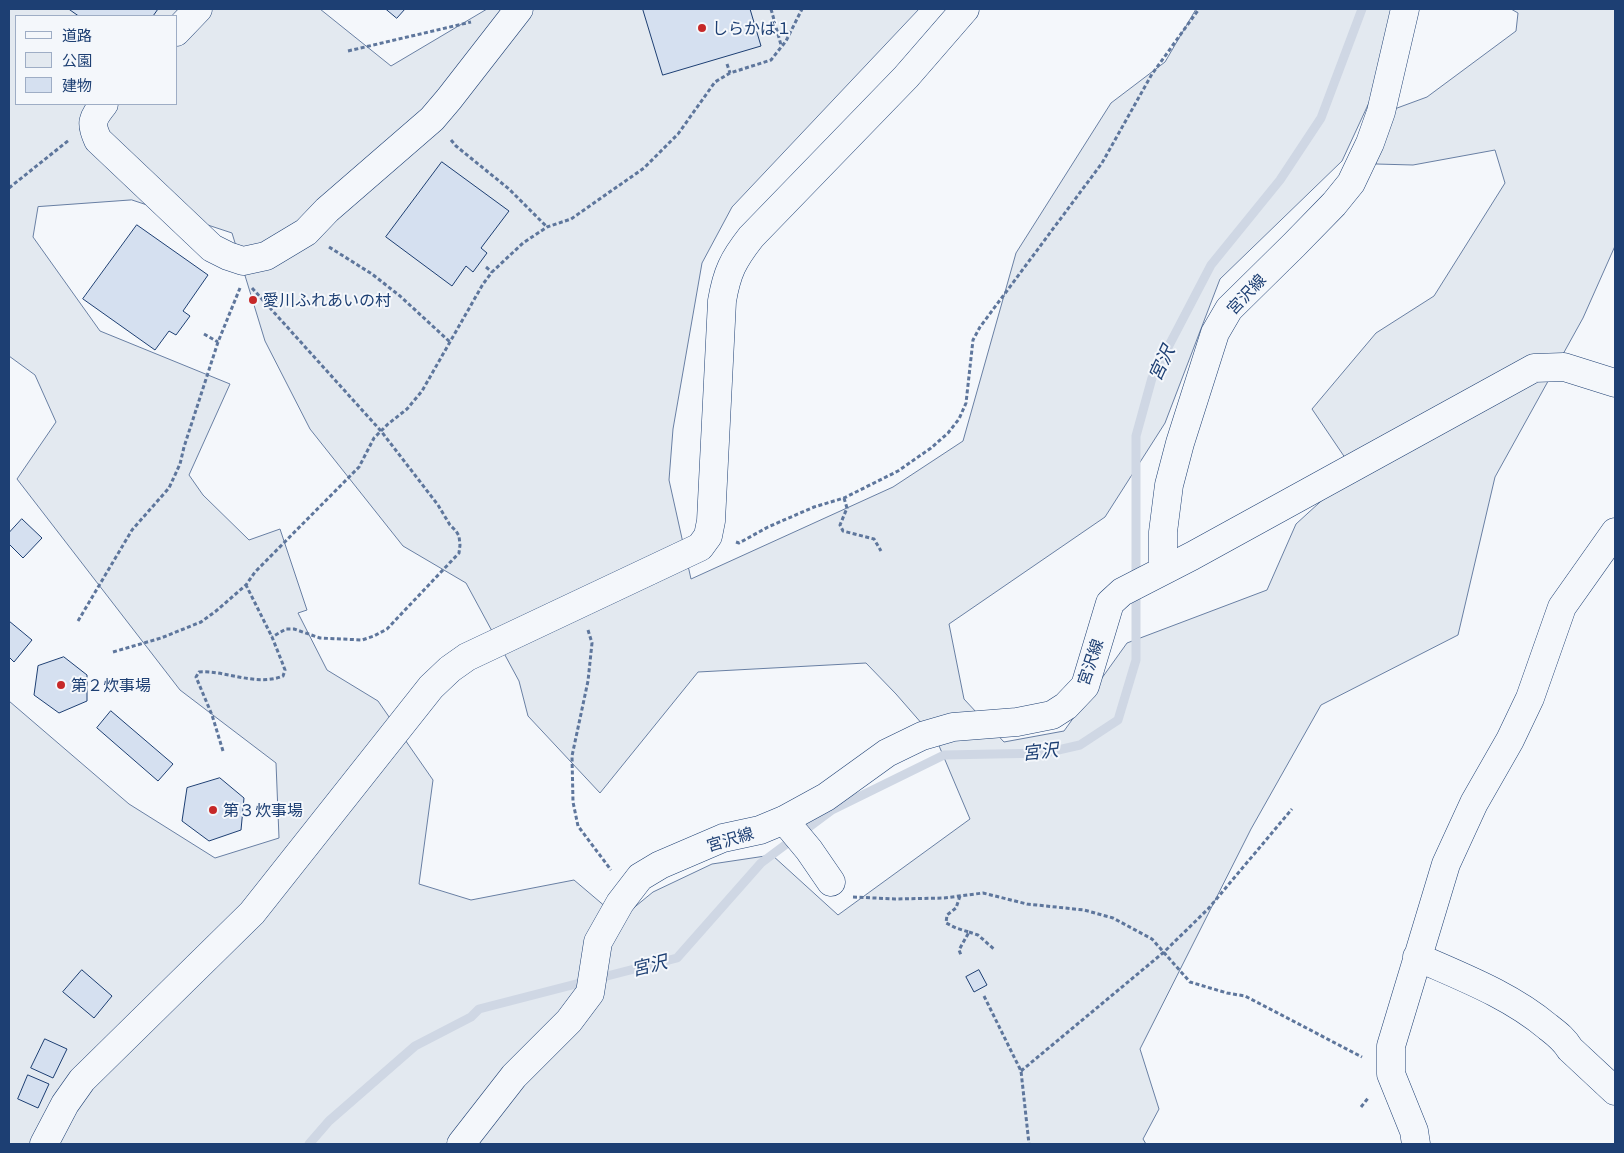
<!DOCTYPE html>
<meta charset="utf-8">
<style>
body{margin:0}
#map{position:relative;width:1624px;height:1153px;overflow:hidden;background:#f4f7fb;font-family:Georgia,"Noto Sans JP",serif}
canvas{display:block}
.frame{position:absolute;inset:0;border:10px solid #1d3f73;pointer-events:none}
.legend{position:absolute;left:15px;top:15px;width:162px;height:90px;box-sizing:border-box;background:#f4f7fb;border:1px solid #9eadc5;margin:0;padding:6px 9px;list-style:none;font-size:15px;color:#1d3f73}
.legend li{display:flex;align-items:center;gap:10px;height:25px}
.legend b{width:25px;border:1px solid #9eadc5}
</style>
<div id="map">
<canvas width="1624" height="1153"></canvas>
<div class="frame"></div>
<ul class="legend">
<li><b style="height:6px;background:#f4f7fb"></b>道路</li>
<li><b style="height:14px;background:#e3e9f0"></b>公園</li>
<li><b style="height:14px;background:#d5e0f0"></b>建物</li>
</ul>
</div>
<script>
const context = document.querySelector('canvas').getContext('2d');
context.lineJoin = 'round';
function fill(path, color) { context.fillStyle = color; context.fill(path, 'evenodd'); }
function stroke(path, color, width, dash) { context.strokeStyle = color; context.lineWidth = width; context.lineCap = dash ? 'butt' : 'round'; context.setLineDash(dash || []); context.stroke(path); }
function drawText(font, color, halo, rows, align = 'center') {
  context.font = font + ' Georgia,"Noto Sans JP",serif'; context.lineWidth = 4; context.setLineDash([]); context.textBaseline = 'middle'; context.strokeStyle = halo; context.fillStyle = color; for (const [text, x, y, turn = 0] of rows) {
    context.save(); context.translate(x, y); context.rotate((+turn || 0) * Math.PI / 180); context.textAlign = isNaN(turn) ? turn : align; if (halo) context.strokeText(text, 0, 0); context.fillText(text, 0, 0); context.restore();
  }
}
const green = new Path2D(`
 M9,9H320L391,66L487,9H919L732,207L702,263L673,429L669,480L691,579L893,487L963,441L1016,253L1111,103L1165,62L1196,9H1395L1373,94L1342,161L1220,279L1165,423L1105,517L949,624L964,699L1004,742L1064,731L1127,643L1267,590L1296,524L1354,471L1312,409L1376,333L1434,296L1505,183L1495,150L1413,165L1376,164L1370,143L1389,111L1427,97L1516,31L1518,13L1511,9H1615V246L1583,318L1495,477L1458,635L1321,705L1251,829L1140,1049L1159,1109L1143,1139L1146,1144H9V701L129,804L215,858L279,838L276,763L180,690L17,479L56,422L35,375L9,356ZM16,16H176V104H16ZM132,200L232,233L265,341L310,429L403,546L466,583L519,681L528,716L600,793L698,672L866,663L896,694L937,741L970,819L838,915L772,855L712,864L653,892L620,919L574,880L471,900L419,884L433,780L378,701L327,670L298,613L307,610L280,529L249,540L203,495L189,475L230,384L100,331L33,237L38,207Z`);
fill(green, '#e3e9f0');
stroke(green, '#687fa3', 1);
stroke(new Path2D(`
 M309,1144L329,1121L415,1046L471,1017L479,1009L677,958L761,863L832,810L944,755L1045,753L1080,745L1118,720L1136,660V436L1152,378L1211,265L1280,180L1321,118L1362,9`), '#cfd7e4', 9);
const building = new Path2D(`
 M69,9H158L153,16H79Z
 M386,9H405L397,18Z
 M643,9H750L761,46L663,75Z
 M442,162L509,211L481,248L487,253L473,272L466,266L452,286L386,237Z
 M137,225L208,275L183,311L190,316L176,335L169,331L155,350L83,299Z
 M22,519L42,538L23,558L9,544V533Z
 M9,621L32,640L14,662L9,657Z
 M64,657L87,675V701L59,713L34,695L38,666Z
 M111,711L173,764L158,781L97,728Z
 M220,778L244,798L241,830L209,841L182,821L187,788Z
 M82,970L112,996L94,1018L63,992Z
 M979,970L987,985L974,992L966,977Z
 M45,1039L67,1049L53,1078L31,1068Z
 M28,1075L49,1084L38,1108L18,1099Z`);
fill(building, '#d5e0f0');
stroke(building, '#1d3f73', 1);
const minor = new Path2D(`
 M176,32L198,9
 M104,104C92,119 90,123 98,140L212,248L228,256L243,261L266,256L306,232L327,210L432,119L449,99L519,9
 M1163,570V532L1169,485L1180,443L1215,333L1229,309L1294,245L1334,204L1351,183L1370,143L1381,112L1405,9
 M784,820L809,850L831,882
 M1417,957C1462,977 1510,995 1548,1027C1557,1034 1564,1039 1570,1049L1615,1091
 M44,1144L65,1104L82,1080L252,913L431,687L450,669L467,657L700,547L708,536L711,521L722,301C727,272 733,260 751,237L906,77L965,9
 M461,1144L514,1076L569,1021L590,993L598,942L620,903L640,877L660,865L723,838L760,830L784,820L826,797L887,753L922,736L953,727L1017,722L1052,715L1066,706L1085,686L1110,603L1122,592L1192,556L1534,368L1564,367L1615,383
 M1416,1144L1414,1131L1391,1074V1046L1446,864L1474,803L1510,740L1530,698L1562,607L1615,532`);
stroke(minor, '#1d3f73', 29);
stroke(new Path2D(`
 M771,9L781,45
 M348,51L471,22
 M727,64L730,73
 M451,140L456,146L509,189L547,227
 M9,188L69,140
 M329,247L372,274L400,296L450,342
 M486,267L492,272
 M252,288L381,431L438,505L450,525L456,531L459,536L460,545L459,553L387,629L374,636L362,640L320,638L294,629H286L272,637
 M204,334L218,342
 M844,498L847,508L840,525L843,531L874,539L881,551
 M736,542L739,543L768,527L814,507L844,498L898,471L931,448L948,433L959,419L966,403L973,340L980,327L1102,163L1152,74L1199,9
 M78,621L132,530L169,488L180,464L184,447L218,342L240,288
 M588,630L592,643L588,681L572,756L573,802L578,826L611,870
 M113,652L161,638L201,622L216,611L246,585L255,572L359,467L374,438L388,424L407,409L422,391L483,284L492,272L523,243L547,227L571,219L644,168L678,134L715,82L730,73L771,60L786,41L802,9
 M223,751L212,715L196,677L199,672C226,670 256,687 283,676L285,670L282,662L272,637L246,585
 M960,896L956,908L947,915L946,923L956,928L969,932L959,950L961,955
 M853,897L895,899L944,898L983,893L1027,904L1084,910L1113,918L1152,939L1190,982L1227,993L1245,996L1362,1057
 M969,932L978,935L995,950
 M984,996L1021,1071L1029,1144
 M1021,1071L1164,952L1208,909L1292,809
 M1361,1107L1369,1097`), '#5e769c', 3, [4, 2.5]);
stroke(minor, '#f4f7fb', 28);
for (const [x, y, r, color] of [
 [702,28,5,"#c62828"],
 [253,300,5,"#c62828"],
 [61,685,5,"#c62828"],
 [213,810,5,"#c62828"]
]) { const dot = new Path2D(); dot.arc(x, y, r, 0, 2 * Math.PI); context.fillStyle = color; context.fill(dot); stroke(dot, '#f4f7fb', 2); }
drawText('16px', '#1d3f73', '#f4f7fb', [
 ["しらかば１",712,28],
 ["愛川ふれあいの村",263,300],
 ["第２炊事場",71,685],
 ["第３炊事場",223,810]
], 'left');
drawText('16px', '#1d3f73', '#f4f7fb', [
 ["宮沢線",1246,294,-47],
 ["宮沢線",1090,662,-71],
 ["宮沢線",730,839,-17]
]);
drawText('italic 18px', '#1d3f73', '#f4f7fb', [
 ["宮沢",1161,363,-65],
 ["宮沢",1040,751,-6],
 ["宮沢",649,965,-14]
]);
</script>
